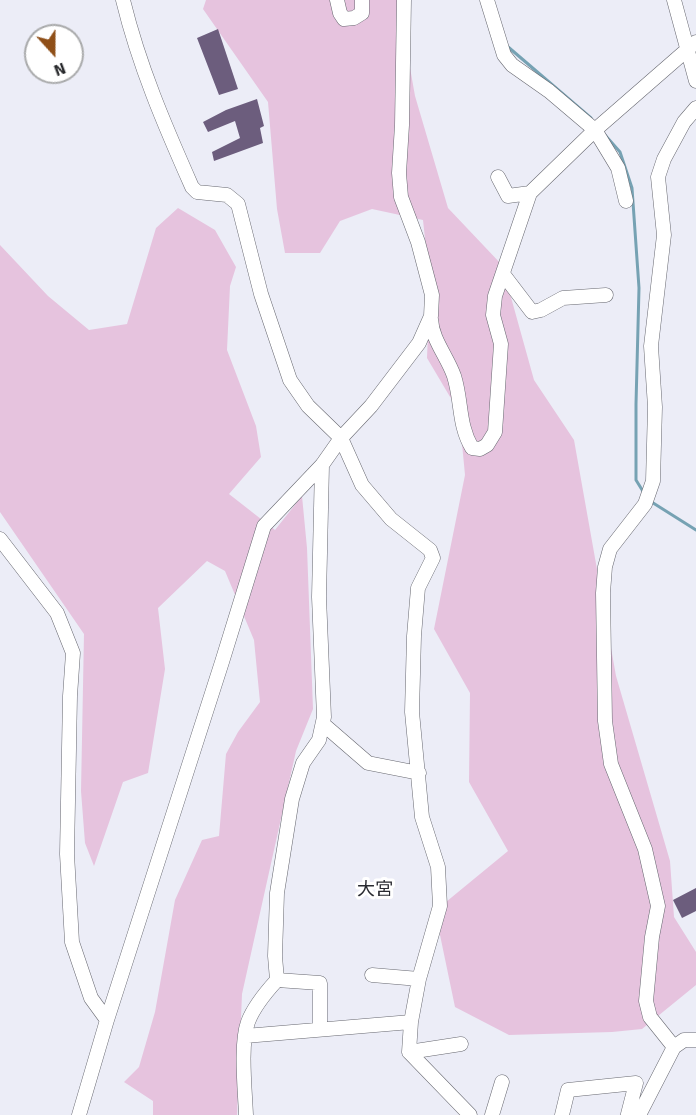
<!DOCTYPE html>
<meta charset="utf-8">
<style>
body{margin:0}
#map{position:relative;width:696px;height:1115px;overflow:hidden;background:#ecedf7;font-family:Signika,sans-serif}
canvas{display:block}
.north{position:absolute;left:24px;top:24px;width:60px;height:60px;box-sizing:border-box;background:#fff;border:2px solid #a9aaab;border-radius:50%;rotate:159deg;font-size:16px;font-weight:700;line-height:24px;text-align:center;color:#292a2d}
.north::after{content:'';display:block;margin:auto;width:21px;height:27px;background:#8f4f18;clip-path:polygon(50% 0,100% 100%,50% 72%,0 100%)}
</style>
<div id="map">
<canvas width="696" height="1115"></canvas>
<div class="north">N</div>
</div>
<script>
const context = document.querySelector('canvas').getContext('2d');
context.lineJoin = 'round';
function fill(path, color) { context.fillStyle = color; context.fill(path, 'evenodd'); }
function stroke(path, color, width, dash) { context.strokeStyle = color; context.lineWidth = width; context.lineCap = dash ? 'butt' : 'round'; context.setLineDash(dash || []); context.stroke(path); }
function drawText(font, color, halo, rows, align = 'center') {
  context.font = font + ' Signika,"Noto Sans JP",sans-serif'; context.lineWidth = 6; context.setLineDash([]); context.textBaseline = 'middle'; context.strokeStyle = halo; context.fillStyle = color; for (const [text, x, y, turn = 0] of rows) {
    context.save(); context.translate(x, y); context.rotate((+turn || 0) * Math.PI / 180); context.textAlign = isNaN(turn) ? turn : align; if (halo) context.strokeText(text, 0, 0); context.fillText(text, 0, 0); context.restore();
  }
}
fill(new Path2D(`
 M206,0H398L415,96L448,208L502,265L534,380L574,440L616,676L670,861L674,917L696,952V985L642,1029L612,1032L509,1035L455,1007L435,911L508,851L469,782L470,693L434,629L465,475L459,412L427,358L430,285L423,220L372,209L340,221L320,253H285L277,209L268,102L203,9Z
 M178,208L215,230L236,267L230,286L227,350L256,426L261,457L229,494L275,530L302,496L307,548L313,709L296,751L242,994L237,1115H153V1101L124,1082L139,1067L155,1012L175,900L202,840L219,836L226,754L238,732L260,702L254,640L225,571L207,561L158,608L165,669L148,773L123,782L94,866L85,843L81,791L84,634L0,512V245L48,296L89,330L127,324L156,228Z`), '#e6c3de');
stroke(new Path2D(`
 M507,46L591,118
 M605,135L620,152L632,188L639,288L636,404V480L644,493
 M650,501L696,530`), '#76a2b3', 3);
fill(new Path2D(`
 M218,29L238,89L219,95L197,38Z
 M257,99L264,126L260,128L263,143L214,161L212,152L240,138L235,121L208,132L203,122L226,110Z
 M696,888V911L682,918L673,900Z`), '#6c5d7d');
const minor = new Path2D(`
 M123,0C139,66 165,126 192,187L197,192L227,195L238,204L261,294L290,380L308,406L341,438L362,485L391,519L430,550L433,558L418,588L414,636L412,712L422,817L438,867L440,906L419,979L411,1022L409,1052L470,1115
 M337,0L340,13L344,19L354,18L362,13V0
 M487,0L504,55L512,65L549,91L595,130L618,168L626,201
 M674,0L696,81
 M498,177L508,196L530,193L595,130L696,42
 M503,274L532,312L541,310L563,298L606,295
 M431,319C432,340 447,356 454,376C462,401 458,424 472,448L480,449L487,445L495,432L501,344L493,315L495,296L530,193
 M0,539L57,613L73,653L70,696L67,854L72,942L91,998L107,1020
 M323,724L368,763L419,773
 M372,975L419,979
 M277,980L320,983V1029
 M245,1036L411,1022
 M674,1047L650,1017L646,1001L652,937L658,906L645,849L611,764L605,721L603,593L605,567L610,549L645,504L653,481L655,407L651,346L664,235L658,177L664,159L684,122L696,108
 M409,1052L461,1044
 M79,1115L107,1020L222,662L264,526L322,465L341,438L371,406L419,343L431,316L432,295L418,242L401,197L399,173L402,125L404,0
 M246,1115C245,1090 240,1044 248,1022C254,1006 266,992 277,980L275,956L277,893L292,799L303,763L319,740L324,717L319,597L322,465
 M492,1115L502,1082
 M562,1115L568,1090L636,1083L628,1114L630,1115
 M639,1115L674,1047L684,1040H696`);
stroke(minor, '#676870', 15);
stroke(minor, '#fff', 14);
drawText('18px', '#292a31', '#fff', [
 ["大宮",375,890]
]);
</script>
